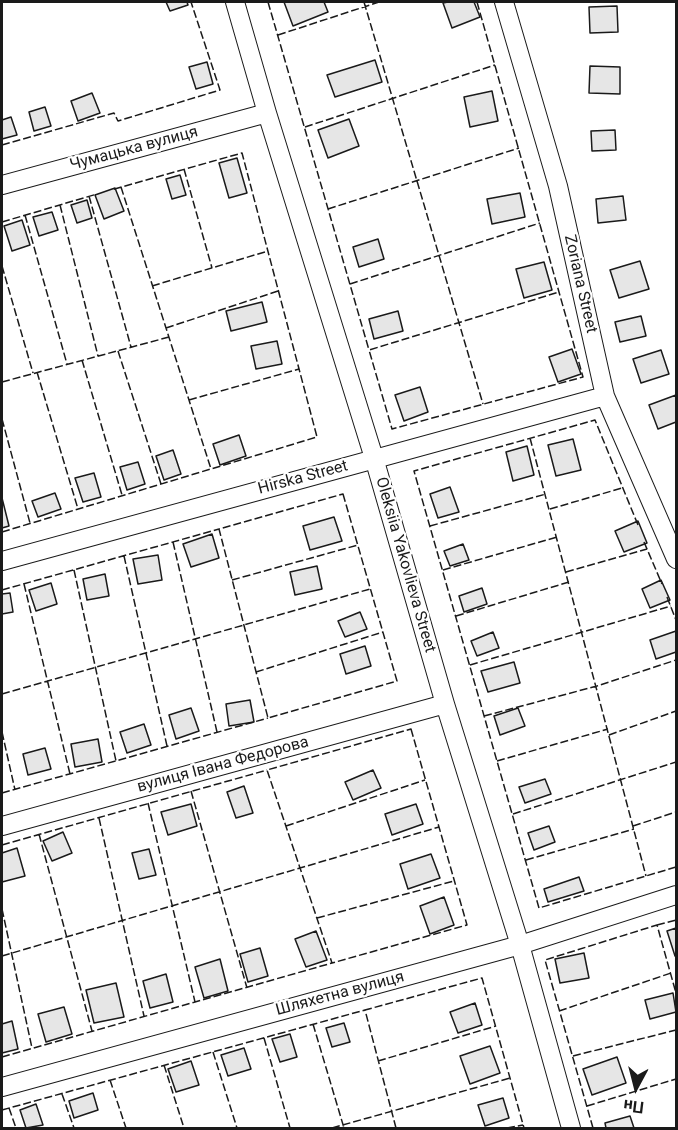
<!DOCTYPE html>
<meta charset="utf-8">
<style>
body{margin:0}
#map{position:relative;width:678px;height:1130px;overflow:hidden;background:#fff;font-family:Roboto,sans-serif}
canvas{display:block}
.frame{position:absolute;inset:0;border:3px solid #1a1a1a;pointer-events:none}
.north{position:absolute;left:606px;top:1058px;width:60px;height:60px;-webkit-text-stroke:4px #fff;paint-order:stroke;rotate:187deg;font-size:16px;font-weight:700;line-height:24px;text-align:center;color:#1a1a1a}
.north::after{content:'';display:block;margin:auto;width:21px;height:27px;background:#1a1a1a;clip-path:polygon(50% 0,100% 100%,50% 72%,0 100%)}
</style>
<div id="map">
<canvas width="678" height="1130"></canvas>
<div class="frame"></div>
<div class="north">Пн</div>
</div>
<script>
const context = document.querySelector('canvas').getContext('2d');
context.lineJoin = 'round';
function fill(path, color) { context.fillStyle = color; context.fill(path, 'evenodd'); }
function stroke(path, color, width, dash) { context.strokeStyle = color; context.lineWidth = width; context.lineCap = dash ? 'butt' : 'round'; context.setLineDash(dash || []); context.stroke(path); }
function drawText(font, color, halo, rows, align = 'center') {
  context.font = font + ' Roboto,sans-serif'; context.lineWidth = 4.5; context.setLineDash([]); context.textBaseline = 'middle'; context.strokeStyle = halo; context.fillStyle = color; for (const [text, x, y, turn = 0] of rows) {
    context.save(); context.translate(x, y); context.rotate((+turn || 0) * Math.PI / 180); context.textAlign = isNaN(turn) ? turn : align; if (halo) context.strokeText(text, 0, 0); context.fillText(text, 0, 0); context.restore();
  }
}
const building = new Path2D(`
 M166,2H187L188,5L170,11Z
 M284,2H324L328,12L293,26Z
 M448,2H474L480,17L452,28L443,3Z
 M617,6L618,32L590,33L589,7Z
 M375,60L382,82L335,97L327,75Z
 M207,62L213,84L196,89L189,67Z
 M590,66L620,67V94L589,93Z
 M492,91L498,121L470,127L464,97Z
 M92,93L100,113L78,121L71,101Z
 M45,107L51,126L34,131L29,112Z
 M11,117L17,135L2,139V120Z
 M349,119L359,146L328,158L318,130Z
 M615,130L616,150L592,151L591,131Z
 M237,158L247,193L229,198L219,163Z
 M180,175L186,195L172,199L166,179Z
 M115,188L124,211L104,219L95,195Z
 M520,193L525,217L492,224L487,199Z
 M623,196L626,220L598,223L596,199Z
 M87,200L92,218L77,223L71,205Z
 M52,212L58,230L39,236L33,217Z
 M22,220L30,245L12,251L4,226Z
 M378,239L384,259L359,267L353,247Z
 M640,261L649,289L619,298L610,270Z
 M544,262L552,290L524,298L516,269Z
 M262,302L267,322L231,331L226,311Z
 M398,311L403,331L374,339L369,319Z
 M641,316L646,336L620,342L615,322Z
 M277,341L282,364L256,369L251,346Z
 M572,349L581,374L558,382L549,357Z
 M661,350L669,374L641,383L633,359Z
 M420,387L428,412L404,421L395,395Z
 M676,395V422L658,429L649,405Z
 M239,435L246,456L220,465L213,444Z
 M573,439L581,470L556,476L548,445Z
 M527,446L534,475L513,481L506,452Z
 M173,450L181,474L164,480L156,456Z
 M138,462L145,484L127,490L120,467Z
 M94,473L101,497L83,502L75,478Z
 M450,487L459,512L438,518L430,494Z
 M55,493L61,509L38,517L32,501Z
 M2,498L9,526L2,528Z
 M334,517L342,541L310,550L303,526Z
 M638,521L647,543L624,552L615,531Z
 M212,534L219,558L191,567L183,544Z
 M463,544L469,560L450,566L444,551Z
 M158,555L162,580L138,584L133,559Z
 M317,566L322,589L295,595L290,572Z
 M105,574L109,596L87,600L83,579Z
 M661,580L670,600L650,608L642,589Z
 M51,583L57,604L36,611L29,590Z
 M482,588L487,604L464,612L459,596Z
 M10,593L13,612L2,614V594Z
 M360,612L367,629L345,637L338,621Z
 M676,631V652L656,659L650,640Z
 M493,632L499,648L477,656L471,641Z
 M365,646L371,666L346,674L340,654Z
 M514,662L520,683L488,692L481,671Z
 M250,700L254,722L229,726L226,704Z
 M191,708L199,731L176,739L169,715Z
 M518,708L525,726L500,735L494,716Z
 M144,724L151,745L127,753L120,732Z
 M98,739L102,762L75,767L71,744Z
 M45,748L51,769L28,775L23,754Z
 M373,770L381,788L353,800L345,782Z
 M545,779L551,794L525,803L519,787Z
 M244,786L253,813L236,818L227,792Z
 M191,804L197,826L168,835L161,812Z
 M416,804L423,824L392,835L385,814Z
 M549,826L555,842L534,850L528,833Z
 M63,832L72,853L52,861L43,841Z
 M17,848L25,876L2,882V853Z
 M149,849L156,875L139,879L132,853Z
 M431,854L440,878L408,889L400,864Z
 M579,877L584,891L548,902L544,889Z
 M444,897L454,925L430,934L420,906Z
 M676,928V956H675L667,931Z
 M316,931L327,960L306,967L295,939Z
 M260,948L268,976L248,982L240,954Z
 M584,953L589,978L560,983L555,959Z
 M220,959L228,991L204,998L195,967Z
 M166,974L173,1002L150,1008L143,981Z
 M116,983L124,1017L94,1023L86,990Z
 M673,993L676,1012L650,1019L645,1000Z
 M475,1003L482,1025L458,1033L450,1012Z
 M64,1007L72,1034L46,1042L38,1014Z
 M12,1021L18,1049L2,1053V1024Z
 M344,1023L350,1042L332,1047L326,1028Z
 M290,1034L297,1057L280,1062L272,1039Z
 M490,1046L500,1073L470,1084L460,1056Z
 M244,1048L251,1069L228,1076L221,1055Z
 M617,1057L626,1083L592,1095L583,1069Z
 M191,1061L199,1085L176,1092L168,1069Z
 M93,1093L98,1110L74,1118L69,1101Z
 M503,1098L509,1118L485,1126L478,1105Z
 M36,1104L43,1125L26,1128L20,1110Z
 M630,1116L634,1128H606L605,1123Z`);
fill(building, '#e6e6e6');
stroke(building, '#1a1a1a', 1.5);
const minor = new Path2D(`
 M235,2L267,113L374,458L445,704L520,945L571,1128
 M504,2L558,186L605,396L676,559
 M2,185L267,113
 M2,561L605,396
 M2,826L445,704
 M2,1087L520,945L676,895`);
stroke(minor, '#1a1a1a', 20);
stroke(minor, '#fff', 18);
stroke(new Path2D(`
 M268,2L369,350
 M364,2L483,404
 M477,2L583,377L392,429L369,350L559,292
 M278,35L379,2
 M305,127L495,65
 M2,145L114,113L118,121L220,90L191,2
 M184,169L212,268
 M121,187L211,469
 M89,196L131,347
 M60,205L98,356
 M328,209L519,148
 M25,215L67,364
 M2,222L97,194
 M2,266L33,373
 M350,284L540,223
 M152,286L268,251
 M166,328L278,291
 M118,351L161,484
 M82,360L122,495
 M37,372L78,509
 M2,382L169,337
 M189,400L299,369
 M2,419L30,523
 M530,438L646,876
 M343,494L397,681L268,718L219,529Z
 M550,509L622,488
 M638,525L595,420L414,471L539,908L676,867
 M430,526L546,494
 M2,532L317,437L242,153L111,190
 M173,542L217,732
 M644,542L662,584
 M124,556L167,746
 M74,570L116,761
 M443,570L557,537
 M566,572L647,549
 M232,580L358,545
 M24,584L70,774
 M2,590L219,529
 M667,597L676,620
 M456,616L569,582
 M470,665L671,606
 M256,672L383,632
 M2,694L370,589
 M484,716L597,686L676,660
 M411,729L467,925L332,963L267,770Z
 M2,732L15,790
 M609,735L676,711
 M497,761L608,729
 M191,791L247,988
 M2,793L268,718
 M148,803L195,1002
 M513,814L676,762
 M99,818L144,1016
 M286,826L425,780
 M633,826L676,812
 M39,834L92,1031
 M2,845L267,770
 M526,860L634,829
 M2,909L32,1048
 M317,918L454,881
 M657,925L676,920
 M2,956L439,827
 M559,1011L671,973
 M313,1024L344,1128
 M264,1038L290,1128
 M213,1052L237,1128
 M573,1056L676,1030
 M2,1057L332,963
 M378,1061L496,1026
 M164,1065L184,1128
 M110,1080L126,1128
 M62,1094L74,1128
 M587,1106L676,1079
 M9,1108L16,1128
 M2,1110L365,1010
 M332,1128L510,1078
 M396,1128L365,1010L482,978L524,1128
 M507,1128L523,1125
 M593,1128L545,960L657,925L676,993
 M674,1128H676`), '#1a1a1a', 1.5, [8, 3]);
drawText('16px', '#1a1a1a', '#fff', [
 ["Чумацька вулиця",134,149,-15],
 ["Zoriana Street",580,284,77],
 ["Hirska Street",303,478,-15],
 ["Oleksiia Yakovlieva Street",405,565,74],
 ["вулиця Івана Федорова",223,765,-15],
 ["Шляхетна вулиця",340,994,-15]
]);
</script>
